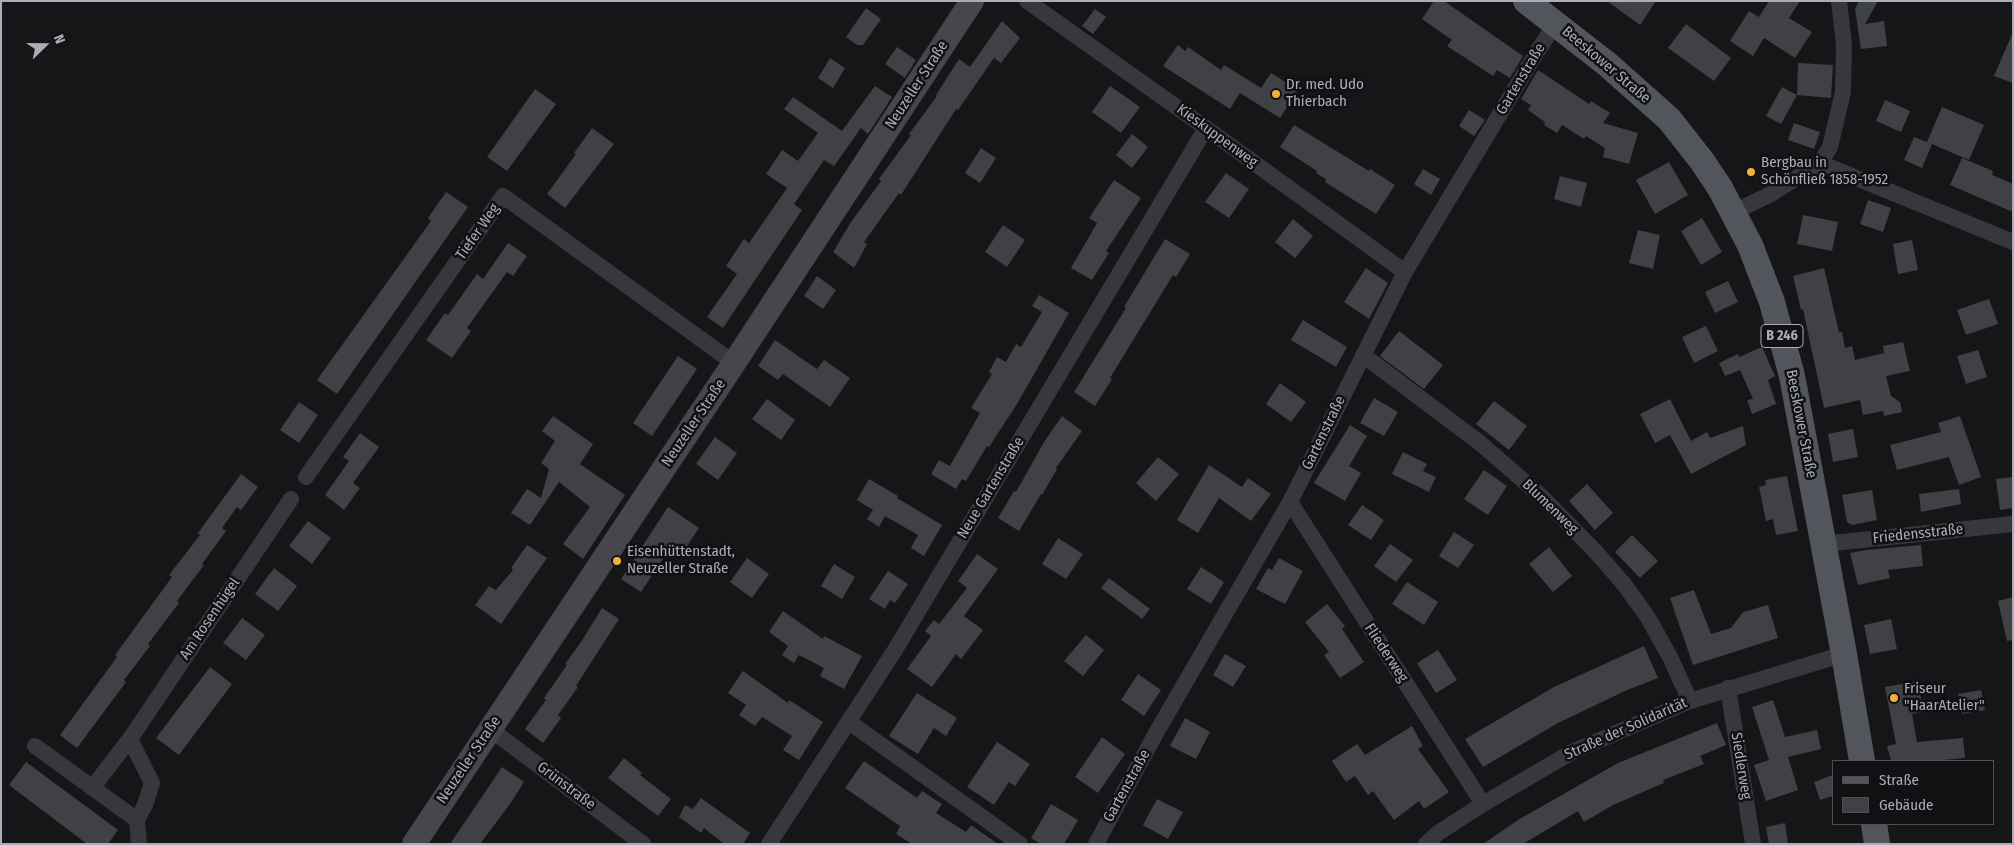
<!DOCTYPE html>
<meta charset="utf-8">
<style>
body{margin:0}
#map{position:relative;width:2014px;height:845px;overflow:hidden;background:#161618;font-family:"Fira Sans Condensed",sans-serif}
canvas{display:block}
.frame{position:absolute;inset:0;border:2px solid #a8adb8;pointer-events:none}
.legend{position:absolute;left:1832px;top:760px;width:162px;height:65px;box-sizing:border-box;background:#111113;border:1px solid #4d4f55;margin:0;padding:6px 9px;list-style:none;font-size:15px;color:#a8adb8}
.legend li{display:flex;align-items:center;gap:10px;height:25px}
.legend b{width:25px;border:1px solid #4d4f55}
.north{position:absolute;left:20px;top:20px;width:50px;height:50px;-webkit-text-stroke:4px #111113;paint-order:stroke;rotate:68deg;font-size:14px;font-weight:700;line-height:20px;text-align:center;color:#a8adb8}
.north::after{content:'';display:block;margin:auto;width:18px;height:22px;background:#a8adb8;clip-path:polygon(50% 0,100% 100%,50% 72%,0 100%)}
</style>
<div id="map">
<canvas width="2014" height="845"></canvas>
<div class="frame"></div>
<ul class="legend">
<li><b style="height:6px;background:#53555c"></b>Straße</li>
<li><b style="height:14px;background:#404145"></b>Gebäude</li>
</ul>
<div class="north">N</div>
</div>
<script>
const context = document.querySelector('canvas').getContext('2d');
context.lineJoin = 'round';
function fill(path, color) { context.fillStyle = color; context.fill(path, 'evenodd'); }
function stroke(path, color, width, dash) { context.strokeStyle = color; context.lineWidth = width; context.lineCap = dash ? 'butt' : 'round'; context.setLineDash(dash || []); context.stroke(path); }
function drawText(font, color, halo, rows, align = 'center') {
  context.font = font + ' "Fira Sans Condensed",sans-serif'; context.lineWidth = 5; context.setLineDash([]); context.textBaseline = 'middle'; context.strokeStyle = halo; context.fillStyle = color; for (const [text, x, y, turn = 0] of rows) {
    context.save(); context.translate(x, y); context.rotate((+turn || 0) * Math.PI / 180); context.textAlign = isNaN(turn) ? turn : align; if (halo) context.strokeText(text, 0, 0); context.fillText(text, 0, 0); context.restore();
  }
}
fill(new Path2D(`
 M1434,1H1444L1523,56L1510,78L1497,70L1493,76L1447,46L1452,40L1422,19Z
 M1607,1H1656L1640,25Z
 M1769,1H1800L1789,18L1812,32L1795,58L1764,38L1753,56L1730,41L1749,11L1759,17Z
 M1859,1H1878L1865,24L1884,21L1887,46L1861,49L1855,9Z
 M866,8L881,19L863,45H857L846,37Z
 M1095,9L1106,17L1093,34L1082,26Z
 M1002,21L1020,38L1001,63L994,58L958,110L956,109L901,195L899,193L864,242L867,244L854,268L833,252L851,222L881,181L879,179L911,135L909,134L937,96L936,95L959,59L970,67Z
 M1686,24L1731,58L1714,81L1668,48Z
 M2013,32V83L1994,76Z
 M1178,45L1185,51L1188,47L1221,70L1224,65L1261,88L1271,73L1298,90L1280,118L1240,93L1230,109L1163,66Z
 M897,47L916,60L905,78L885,64Z
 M830,58L845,68L833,88L818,78Z
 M1798,63L1833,65L1831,98L1797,95Z
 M1538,70L1589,104L1591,101L1610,113L1603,123L1638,133L1629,164L1603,157L1605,148L1586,136L1584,139L1562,125L1557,133L1544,125L1545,122L1528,110L1531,105L1521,99Z
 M875,86L892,97L868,134L861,128L834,166L824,160L794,204L802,210L723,328L707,317L737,274L726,266L744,239L749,243L787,188L766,174L782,150L798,161L818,133L784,109L793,97L842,131Z
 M1110,86L1140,107L1121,133L1092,112Z
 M1782,87L1797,95L1781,124L1766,116Z
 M535,89L556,104L507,171L487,157Z
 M1885,100L1910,111L1901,132L1876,121Z
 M1942,107L1984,125L1969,160L1932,144L1922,168L1904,160L1914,137L1927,142Z
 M1469,110L1485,120L1474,136L1459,126Z
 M1794,123L1820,132L1814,149L1788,140Z
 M1294,125L1369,171L1370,169L1395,185L1376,214L1325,182L1326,179L1316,173L1317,171L1280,147Z
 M592,128L614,144L565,208L547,194L576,154L574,153Z
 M1132,134L1148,147L1132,168L1116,155Z
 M981,148L996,158L980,183L965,173Z
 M1962,158L1993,171L1992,175L2013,184V212L1950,185Z
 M1669,162L1688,195L1655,214L1636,180Z
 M1423,169L1440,179L1431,195L1414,184Z
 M1226,173L1249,189L1229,218L1205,202Z
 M1560,176L1587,183L1581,207L1554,199Z
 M1114,180L1141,198L1106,251L1109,253L1092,280L1071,268L1097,223L1089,218Z
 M446,192L468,207L337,394L317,380L431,221L428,218Z
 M1868,200L1891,208L1883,232L1860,224Z
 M1803,215L1838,222L1832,251L1797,244Z
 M1702,218L1722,252L1701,265L1681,231Z
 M1293,219L1313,236L1295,258L1275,242Z
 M1003,225L1025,240L1007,267L985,252Z
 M1638,230L1660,235L1653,269L1629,263Z
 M1165,239L1190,254L1176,277L1173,275L1110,378L1112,379L1095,406L1074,392L1126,308L1124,307Z
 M1912,240L1918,270L1898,274L1893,244Z
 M508,243L527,256L513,276L507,272L467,328L471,331L452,358L426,340L445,313L448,315L477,274L483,279Z
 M1366,268L1388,283L1369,319L1344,302Z
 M1824,268L1839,332H1842L1845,348L1852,346L1855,360L1884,353L1883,346L1903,342L1910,371L1886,376L1891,396L1900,402L1902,412L1884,416L1883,411L1863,415L1860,400L1824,408L1803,309L1801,310L1793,276Z
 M817,276L836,290L823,309L804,296Z
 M1728,281L1738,302L1715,313L1705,292Z
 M1039,295L1069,313L1017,404L989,447L987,446L966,481L962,479L956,489L931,474L939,460L950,466L980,413L971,408L992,374L989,372L997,357L1006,362L1016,344L1021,347L1042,312L1032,306Z
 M1989,299L1998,324L1966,335L1957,310Z
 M1303,320L1347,347L1336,367L1291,340Z
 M1706,326L1718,351L1694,363L1682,337Z
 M1399,331L1443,365L1424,389L1380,356Z
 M775,340L817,369L824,360L850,378L830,407L783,374L778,380L758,366Z
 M1762,347L1775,376L1768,380L1776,404L1752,414L1747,400L1753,399L1740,370L1725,376L1719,363L1738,354L1739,357Z
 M1978,350L1987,377L1966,384L1957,356Z
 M678,356L697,369L652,436L633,423Z
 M1280,383L1306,402L1291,422L1266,404Z
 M1374,398L1398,412L1384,436L1360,423Z
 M767,399L795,420L781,440L752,419Z
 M1670,399L1691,441L1707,432L1710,438L1743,426L1746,445L1691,474L1670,435L1655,443L1640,414Z
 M1494,401L1527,426L1509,450L1476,424Z
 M299,402L318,415L299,443L280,430Z
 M553,416L593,444L580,464L625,495L583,559L563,544L590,507L559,482L530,525L511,513L527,489L541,498L549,469L541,463L555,441L542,431Z
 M1062,416L1082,431L1056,468L1057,469L1042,495L1041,494L1019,531L998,518L1014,491L1016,492L1044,442Z
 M1960,416L1981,477L1959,485L1949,457L1897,470L1890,445L1941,432L1938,423Z
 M1350,425L1367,436L1349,466L1361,473L1345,501L1314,483Z
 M1853,429L1858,457L1833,462L1828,434Z
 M360,433L379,447L353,483L360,488L344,510L325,495L349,461L343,457Z
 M715,437L737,453L718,480L696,464Z
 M1403,452L1427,464L1423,471L1436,477L1429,492L1392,474Z
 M1158,457L1179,474L1156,501L1136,483Z
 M1209,465L1242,487L1248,478L1271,494L1251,521L1219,498L1198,533L1177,520Z
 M1484,470L1507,486L1488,515L1464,499Z
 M241,474L258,487L241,510L237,507L222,528L226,531L202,564L204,565L177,601L179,603L148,644L150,646L124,680L126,682L77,748L60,735L117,657L115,655L172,577L169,575L200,535L198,533Z
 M1787,476L1798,531L1776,535L1773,519L1766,521L1759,487L1766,485L1765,480Z
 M2013,477V508L2000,510L1996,479Z
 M869,479L898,496L897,498L942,525L924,556L911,548L918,535L885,516L879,527L867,519L873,510L857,500Z
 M1587,484L1613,513L1595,530L1569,501Z
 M1959,489L1961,504L1921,512L1919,494Z
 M1872,490L1877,520L1852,525L1847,522L1842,495Z
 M1362,505L1384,520L1371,540L1348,525Z
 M668,507L699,528L681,555L670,548L641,592L621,579Z
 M308,521L331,538L312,564L289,546Z
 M1454,532L1474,545L1458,568L1439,556Z
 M1632,535L1658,561L1640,578L1615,552Z
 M1058,538L1083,554L1066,579L1042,564Z
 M1390,544L1413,560L1396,582L1374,566Z
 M527,545L547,558L501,624L475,605L489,586L496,590L513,570L511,568Z
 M1921,545L1923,566L1888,570L1890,578L1858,585L1850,553L1866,550Z
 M1549,547L1572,576L1553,592L1529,564Z
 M977,554L998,569L964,616L983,630L961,659L956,654L932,687L907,669L931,636L925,631L934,620L939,624L967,588L958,581Z
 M747,558L769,574L752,598L730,582Z
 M1279,558L1303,571L1285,604L1256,589L1268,568L1272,570Z
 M834,564L855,577L842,599L821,586Z
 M1201,567L1224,582L1211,604L1187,589Z
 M274,568L297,586L278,611L255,594Z
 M888,571L908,584L895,603L890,600L885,609L869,599Z
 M1109,578L1150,609L1142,619L1101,588Z
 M1407,582L1438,602L1424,625L1392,604Z
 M1694,590L1711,634L1731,628L1743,612L1768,605L1778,638L1693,665L1670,598Z
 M2013,597V640L2007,641L1998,601Z
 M1327,604L1345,626L1342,629L1364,662L1340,678L1324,655L1329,652L1305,622Z
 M602,608L619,619L576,686L578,687L558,715L561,718L543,743L525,729L546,700L544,698L567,665L565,664L581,642Z
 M783,611L823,639L824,636L862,656L844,689L820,676L824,668L799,655L794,663L782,655L788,646L769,632Z
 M242,618L265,635L246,660L223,643Z
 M1891,619L1897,649L1870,654L1864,625Z
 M1086,635L1104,650L1083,676L1064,661Z
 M1644,646L1658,678L1627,690L1558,723L1483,767L1465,739L1554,687Z
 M1438,650L1457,680L1436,693L1417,663Z
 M1225,654L1246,666L1233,687L1213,675Z
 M210,667L232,684L179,755L156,738Z
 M743,671L788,703L789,700L823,722L799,760L783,750L792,736L762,717L755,726L739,715L746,705L728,693Z
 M1138,674L1161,690L1144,716L1121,700Z
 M1918,681L1923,712L1912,714L1917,742L1963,738L1965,758L1931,761H1891L1887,746L1896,744L1885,687Z
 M1981,690L1985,710L1962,714L1958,694Z
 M917,693L957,718L946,736L934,728L918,754L889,736Z
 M1773,700L1785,737L1817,730L1821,749L1788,757L1798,790L1766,801L1754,765L1769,760L1752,707Z
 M1185,718L1210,732L1196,759L1170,746Z
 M1717,723L1726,745L1700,756L1704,764L1663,780L1664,783L1613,805L1584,822L1578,811L1523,844H1483L1518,820L1618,763Z
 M1412,726L1423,746L1418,749L1449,792L1424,809L1419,801L1394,820L1373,791L1368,795L1355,776L1346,782L1332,761L1357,744L1365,755Z
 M1102,737L1125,754L1098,793L1075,777Z
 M997,742L1030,764L1015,786L1009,782L994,805L967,787Z
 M624,758L642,773L640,775L671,799L658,816L608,778Z
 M864,761L917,798L922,791L942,804L936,813L966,832L971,825L998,844H912L896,834L900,826L845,788Z
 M26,762L118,830L108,844H87L9,785Z
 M502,767L524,782L510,804L480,844H450Z
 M1833,775V796L1820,800L1814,782Z
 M701,798L750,833L743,844H724L704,828L701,833L679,817L685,805L693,809Z
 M1157,799L1183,812L1168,839L1143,825Z
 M1051,804L1078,820L1064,844H1041L1031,838Z
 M1785,823L1788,844H1769L1766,827Z`), '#404145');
stroke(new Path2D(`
 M1027,1L1206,128L1405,272
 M1820,163L2013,242
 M1734,212L1771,194L1820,163L1830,147L1843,92L1844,45L1839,1
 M1363,355L1480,443L1541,496L1595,551L1623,583L1647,616L1670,657L1690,701
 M306,477L503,196L734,363
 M1290,502L1483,804
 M1824,544L2013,524
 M1728,688L1753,844
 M849,722L1020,844
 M490,729L643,844
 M35,746L137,820
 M92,788L130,739
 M139,844L137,820L145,805L152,783L130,739L291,499
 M769,844L895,650L1206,128
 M1096,844L1156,733L1290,502L1405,272L1537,52L1556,23
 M1426,844L1438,833L1483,804L1572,752L1690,701L1844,654`), '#37383d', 16);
stroke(new Path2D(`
 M414,844L734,363L972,1`), '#45474d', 24);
stroke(new Path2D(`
 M1526,1L1607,64L1669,119L1702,161L1720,188L1750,245L1772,302L1792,376L1844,654L1862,761
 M1874,824L1877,844`), '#53555c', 26);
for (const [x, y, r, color] of [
 [1276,94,5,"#f2b134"],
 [1751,172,5,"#f2b134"],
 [617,561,5,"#f2b134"],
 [1894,698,5,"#f2b134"]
]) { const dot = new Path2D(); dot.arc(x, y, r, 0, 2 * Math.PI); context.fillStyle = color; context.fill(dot); stroke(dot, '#111113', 2); }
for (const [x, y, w] of [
 [1782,336,42]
]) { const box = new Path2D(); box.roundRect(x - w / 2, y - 11.5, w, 23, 4); context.fillStyle = '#111113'; context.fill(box); stroke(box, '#a8adb8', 1); }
drawText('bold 14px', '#a8adb8', null, [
 ["B 246",1782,336]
]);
drawText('15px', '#a8adb8', '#111113', [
 ["Beeskower Straße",1606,65,40],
 ["Gartenstraße",1521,79,-59],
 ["Neuzeller Straße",917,85,-57],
 ["Kieskuppenweg",1217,136,36],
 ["Tiefer Weg",478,232,-55],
 ["Neuzeller Straße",694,423,-56],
 ["Beeskower Straße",1801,424,79],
 ["Gartenstraße",1324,433,-64],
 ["Neue Gartenstraße",991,488,-59],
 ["Blumenweg",1550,507,44],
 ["Friedensstraße",1918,534,-6],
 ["Am Rosenhügel",210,619,-56],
 ["Fliederweg",1386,653,57],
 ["Straße der Solidarität",1626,729,-24],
 ["Neuzeller Straße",469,760,-56],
 ["Siedlerweg",1741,766,81],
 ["Grünstraße",566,786,37],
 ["Gartenstraße",1127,786,-61]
]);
drawText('15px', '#a8adb8', '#111113', [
 ["Dr. med. Udo",1286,85],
 ["Thierbach",1286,102],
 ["Bergbau in",1761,163],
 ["Schönfließ 1858-1952",1761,180],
 ["Eisenhüttenstadt,",627,552],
 ["Neuzeller Straße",627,569],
 ["Friseur",1904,689],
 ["\"HaarAtelier\"",1904,706]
], 'left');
</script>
